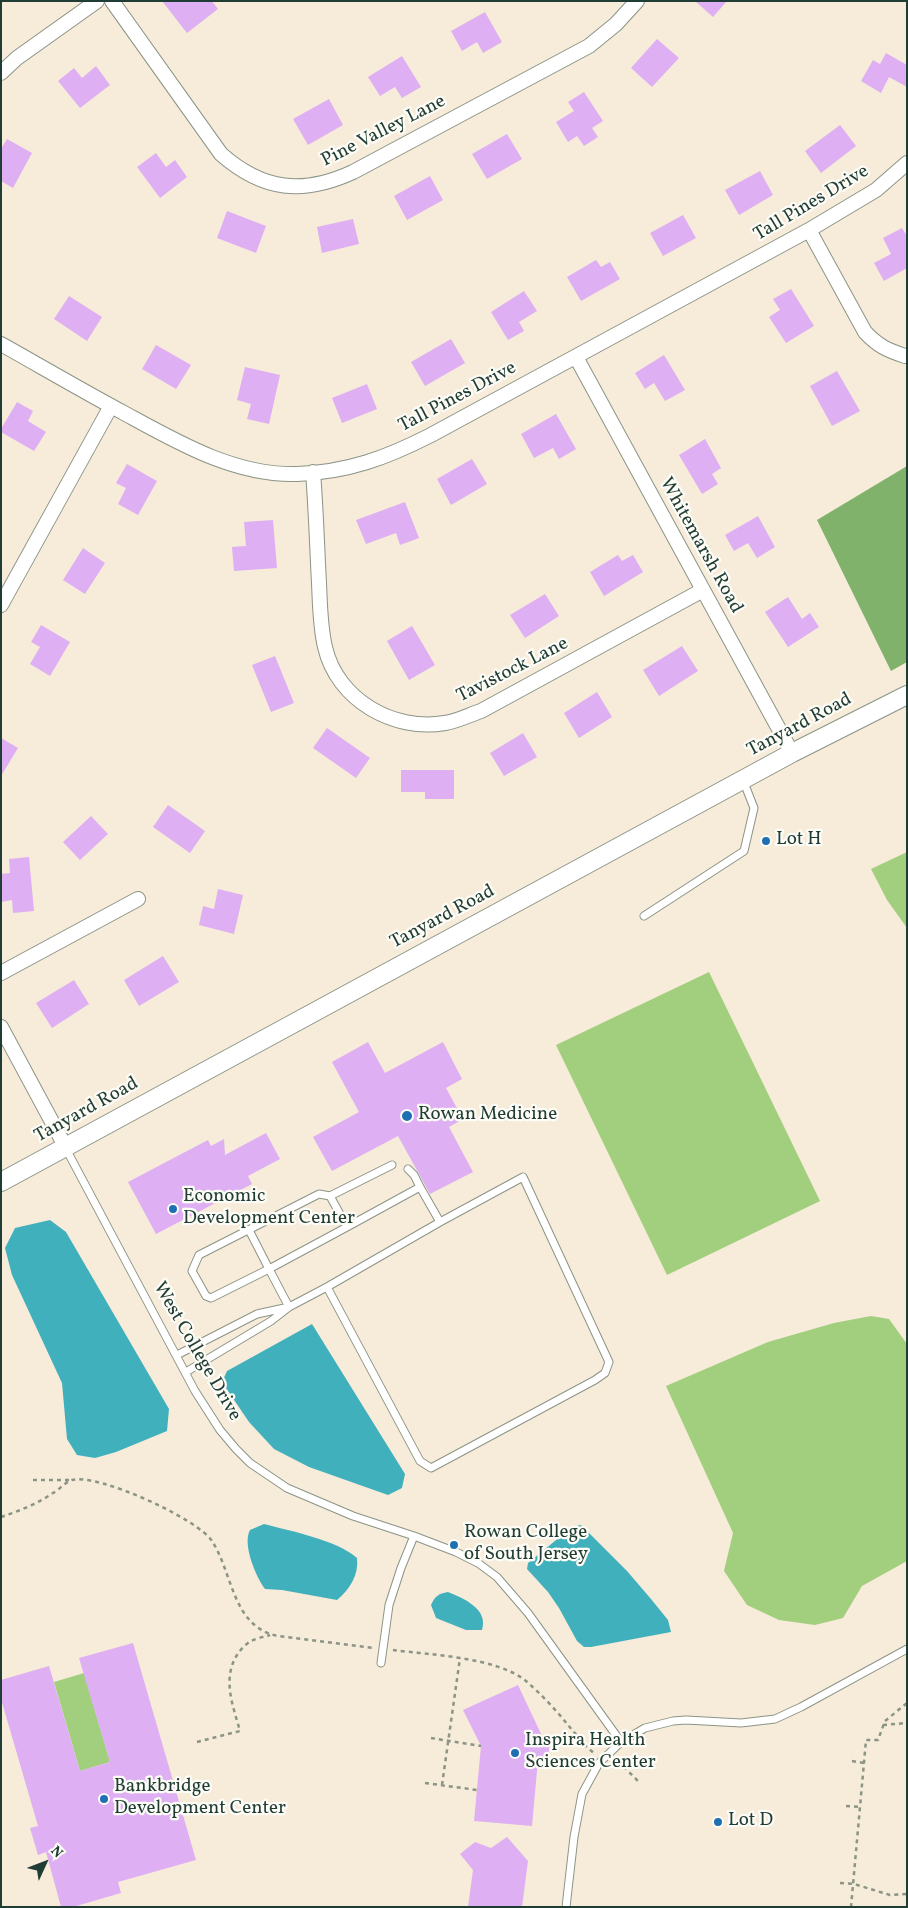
<!DOCTYPE html>
<style>
body{margin:0}
#map{position:relative;width:908px;height:1908px;overflow:hidden;background:#f7ebd9;font-family:Vollkorn,serif}
canvas{display:block}
.frame{position:absolute;inset:0;border:2px solid #1f3d34;pointer-events:none}
.north{position:absolute;left:20px;top:1838px;width:50px;height:50px;-webkit-text-stroke:4px #fdfcf7;paint-order:stroke;rotate:47deg;font-size:14px;font-weight:700;line-height:20px;text-align:center;color:#1f3d34}
.north::after{content:'';display:block;margin:auto;width:18px;height:22px;background:#1f3d34;clip-path:polygon(50% 0,100% 100%,50% 72%,0 100%)}
</style>
<div id="map">
<canvas width="908" height="1908"></canvas>
<div class="frame"></div>
<div class="north">N</div>
</div>
<script>
const context = document.querySelector('canvas').getContext('2d');
context.lineJoin = 'round';
function fill(path, color) { context.fillStyle = color; context.fill(path, 'evenodd'); }
function stroke(path, color, width, dash) { context.strokeStyle = color; context.lineWidth = width; context.lineCap = dash ? 'butt' : 'round'; context.setLineDash(dash || []); context.stroke(path); }
function drawText(font, color, halo, rows, align = 'center') {
  context.font = font + ' Vollkorn,serif'; context.lineWidth = 4.5; context.setLineDash([]); context.textBaseline = 'middle'; context.strokeStyle = halo; context.fillStyle = color; for (const [text, x, y, turn = 0] of rows) {
    context.save(); context.translate(x, y); context.rotate((+turn || 0) * Math.PI / 180); context.textAlign = isNaN(turn) ? turn : align; if (halo) context.strokeText(text, 0, 0); context.fillText(text, 0, 0); context.restore();
  }
}
fill(new Path2D(`
 M907,852V928L887,900L871,869Z
 M709,972L820,1201L667,1275L556,1045Z
 M871,1316L889,1319L907,1344V1561L862,1586L843,1618L815,1625L779,1620L747,1605L724,1571L733,1533L666,1386L768,1342L834,1323Z
 M84,1673L110,1762L80,1771L54,1682Z`), '#a1cf7d');
fill(new Path2D(`
 M907,466V662L891,671L817,520Z`), '#80b26c');
fill(new Path2D(`
 M50,1220L66,1232L169,1409L167,1431L116,1452L95,1458L77,1455L67,1439L62,1383L12,1275L5,1248L15,1228Z
 M312,1324L405,1474L402,1488L388,1495L309,1467L274,1449L249,1422L222,1382L227,1371Z
 M264,1524C290,1531 337,1540 357,1558C359,1575 350,1589 337,1600L282,1590L265,1589C256,1577 242,1544 250,1530Z
 M581,1525L627,1571L651,1599L668,1620L671,1632L591,1647H584L577,1641L559,1608L548,1592L527,1569L528,1563L572,1527Z
 M448,1592C463,1598 489,1609 482,1630H466L436,1618L431,1605C435,1596 438,1594 448,1592Z`), '#41b0bd');
fill(new Path2D(`
 M162,1H212L218,9L187,33Z
 M695,1H727L713,17Z
 M485,12L502,42L483,53L477,42L462,51L451,31Z
 M657,39L679,58L652,87L631,68Z
 M886,53L907,65V87L889,77L881,93L861,81L873,60L880,64Z
 M402,56L421,87L402,98L395,87L380,96L368,77Z
 M96,66L110,85L80,108L58,81L74,68L82,78Z
 M584,92L603,121L592,128L598,137L584,146L577,136L568,142L556,122L574,111L568,102Z
 M329,99L343,125L308,145L293,119Z
 M840,125L856,146L821,173L805,151Z
 M507,134L522,159L487,179L472,154Z
 M7,139L32,153L13,188L1,181V149Z
 M156,153L166,167L175,160L187,177L160,198L137,167Z
 M760,171L773,195L739,215L725,190Z
 M430,176L443,200L407,220L394,196Z
 M227,211L266,226L256,253L217,238Z
 M683,215L696,238L663,256L650,233Z
 M353,219L359,244L322,253L317,227Z
 M902,228L907,236V268L884,281L874,263L891,254L883,238Z
 M596,260L601,267L610,262L620,279L581,301L567,277Z
 M791,289L814,326L786,343L769,317L780,310L773,299Z
 M524,291L537,311L519,322L524,331L508,340L491,312Z
 M69,296L102,317L87,341L54,319Z
 M451,339L465,363L425,386L411,362Z
 M156,345L191,365L176,389L142,369Z
 M664,355L685,390L665,401L654,383L645,389L635,373Z
 M245,367L280,375L269,424L247,419L251,404L237,400Z
 M837,371L860,411L832,426L810,386Z
 M367,384L377,409L342,423L332,398Z
 M17,402L33,411L28,421L46,432L34,451L1,432V429Z
 M556,414L576,449L559,459L553,448L534,458L521,434Z
 M705,439L721,468L712,474L718,484L702,494L679,455Z
 M472,459L487,484L451,505L437,479Z
 M127,464L157,481L138,515L118,504L126,488L116,483Z
 M405,502L419,538L400,545L396,533L366,544L356,520Z
 M758,516L775,547L757,558L748,543L734,551L725,535Z
 M273,520L277,568L234,571L232,547L246,546L244,522Z
 M83,548L105,563L85,594L63,580Z
 M618,555L622,561L633,555L643,572L604,596L590,572Z
 M545,594L559,616L525,638L510,615Z
 M788,597L802,619L810,613L819,627L788,647L765,612Z
 M41,625L70,642L50,676L30,664L40,647L31,642Z
 M412,626L435,665L409,680L387,641Z
 M682,646L698,671L659,696L643,670Z
 M275,656L294,703L271,712L252,665Z
 M597,692L612,717L579,738L564,713Z
 M327,728L370,758L356,778L313,748Z
 M523,733L537,757L504,776L490,753Z
 M1,738L18,748L1,776Z
 M401,770H454V799H425V792H401Z
 M168,805L205,831L190,853L153,827Z
 M91,816L108,834L80,860L63,842Z
 M29,857L34,911L13,913L12,900L1,902V874L10,873L9,859Z
 M218,889L243,895L234,934L199,925L203,906L214,909Z
 M163,956L179,982L139,1006L124,980Z
 M74,980L89,1004L52,1028L36,1003Z
 M368,1042L385,1073L443,1042L462,1079L446,1088L463,1119L449,1127L473,1172L430,1194L398,1136L332,1171L313,1137L359,1112L332,1062Z
 M266,1133L280,1159L248,1176L252,1184L156,1234L128,1182L208,1140L211,1146L224,1139L225,1155Z
 M133,1643L196,1860L118,1882L121,1893L73,1907H61L46,1852L38,1855L30,1828L38,1826L1,1699V1680L49,1666L80,1771L110,1762L79,1658Z
 M518,1685L543,1738L550,1739L548,1761L538,1760L532,1826L474,1821L481,1746L463,1710Z
 M507,1837L528,1861L522,1907H468L473,1870L460,1854L475,1842L491,1848Z`), '#deb0f3');
const service = new Path2D(`
 M644,916L744,851L754,808L743,780
 M65,1147L195,1391L220,1430L236,1449L250,1463L287,1488L353,1516L414,1536L456,1552L478,1563L497,1577L528,1613L621,1742
 M408,1169L414,1175L420,1187
 M523,1177L609,1362L605,1373L595,1380L431,1468L420,1461L327,1287L289,1307L269,1269L211,1298L206,1296L192,1271L199,1255L319,1194L330,1196L347,1227L420,1187L440,1222Z
 M330,1196L392,1165
 M249,1230L269,1269L347,1227
 M327,1287L440,1222
 M177,1355L257,1314L289,1307L271,1321L186,1372
 M381,1663L389,1605L401,1568L414,1536
 M566,1907L574,1837L582,1794L599,1763L621,1742L645,1728L673,1721L686,1720L741,1723L775,1719L801,1707L907,1649`);
const minor = new Path2D(`
 M112,1L221,154C263,191 303,195 353,172L589,46L616,24L637,1
 M1,73L17,58L97,1
 M809,230L865,332C878,346 887,350 905,356
 M1,344C42,367 83,391 124,413C177,442 235,476 297,474C348,472 386,458 431,435L809,230L876,190L907,163
 M576,357L792,753
 M313,472C316,509 317,546 319,583C320,604 320,626 325,647C337,700 394,732 445,723C458,721 469,715 481,711L703,590
 M1,605L111,406
 M1,973L138,899
 M1,1027L65,1146`);
const tertiary = new Path2D(`
 M1,1182L792,753L907,695`);
stroke(service, '#8b9486', 9);
stroke(minor, '#8b9486', 16);
stroke(tertiary, '#8b9486', 20);
stroke(new Path2D(`
 M33,1480H70
 M1,1517C19,1511 37,1504 53,1493C59,1490 65,1482 72,1480C98,1473 198,1519 212,1541C233,1573 232,1627 278,1636L373,1648
 M393,1650C431,1655 496,1657 526,1681C541,1694 556,1710 568,1725C576,1734 584,1746 594,1753
 M883,1725L907,1723
 M431,1738L481,1746
 M197,1742L240,1731C233,1706 222,1679 237,1655C240,1650 246,1644 251,1641C257,1638 264,1637 270,1635
 M618,1761L640,1783
 M852,1761L864,1763
 M425,1783L477,1790
 M442,1785L460,1658
 M846,1806L861,1807
 M840,1883L854,1884L890,1895L907,1894
 M851,1907L866,1740H878L885,1721L907,1703`), '#8b9486', 2.5, [4, 4]);
stroke(service, '#fff', 7);
stroke(minor, '#fff', 14);
stroke(tertiary, '#fff', 18);
for (const [x, y, r, color] of [
 [766,841,5,"#1f6fb2"],
 [407,1116,6,"#1f6fb2"],
 [173,1209,5,"#1f6fb2"],
 [454,1545,5,"#1f6fb2"],
 [515,1753,5,"#1f6fb2"],
 [104,1799,5,"#1f6fb2"],
 [718,1822,5,"#1f6fb2"]
]) { const dot = new Path2D(); dot.arc(x, y, r, 0, 2 * Math.PI); context.fillStyle = color; context.fill(dot); stroke(dot, '#fdfcf7', 2); }
drawText('19px', '#1f3d34', '#fdfcf7', [
 ["Pine Valley Lane",384,132,-27],
 ["Tall Pines Drive",812,204,-31],
 ["Tall Pines Drive",458,398,-28],
 ["Whitemarsh Road",700,546,61],
 ["Tavistock Lane",513,671,-27],
 ["Tanyard Road",800,726,-28],
 ["Tanyard Road",443,918,-28],
 ["Tanyard Road",87,1111,-29],
 ["West College Drive",196,1352,60]
]);
drawText('19px', '#1f3d34', '#fdfcf7', [
 ["Lot H",776,841],
 ["Rowan Medicine",418,1116],
 ["Economic",183,1198],
 ["Development Center",183,1220],
 ["Rowan College",464,1534],
 ["of South Jersey",464,1556],
 ["Inspira Health",525,1742],
 ["Sciences Center",525,1764],
 ["Bankbridge",114,1788],
 ["Development Center",114,1810],
 ["Lot D",728,1822]
], 'left');
</script>
